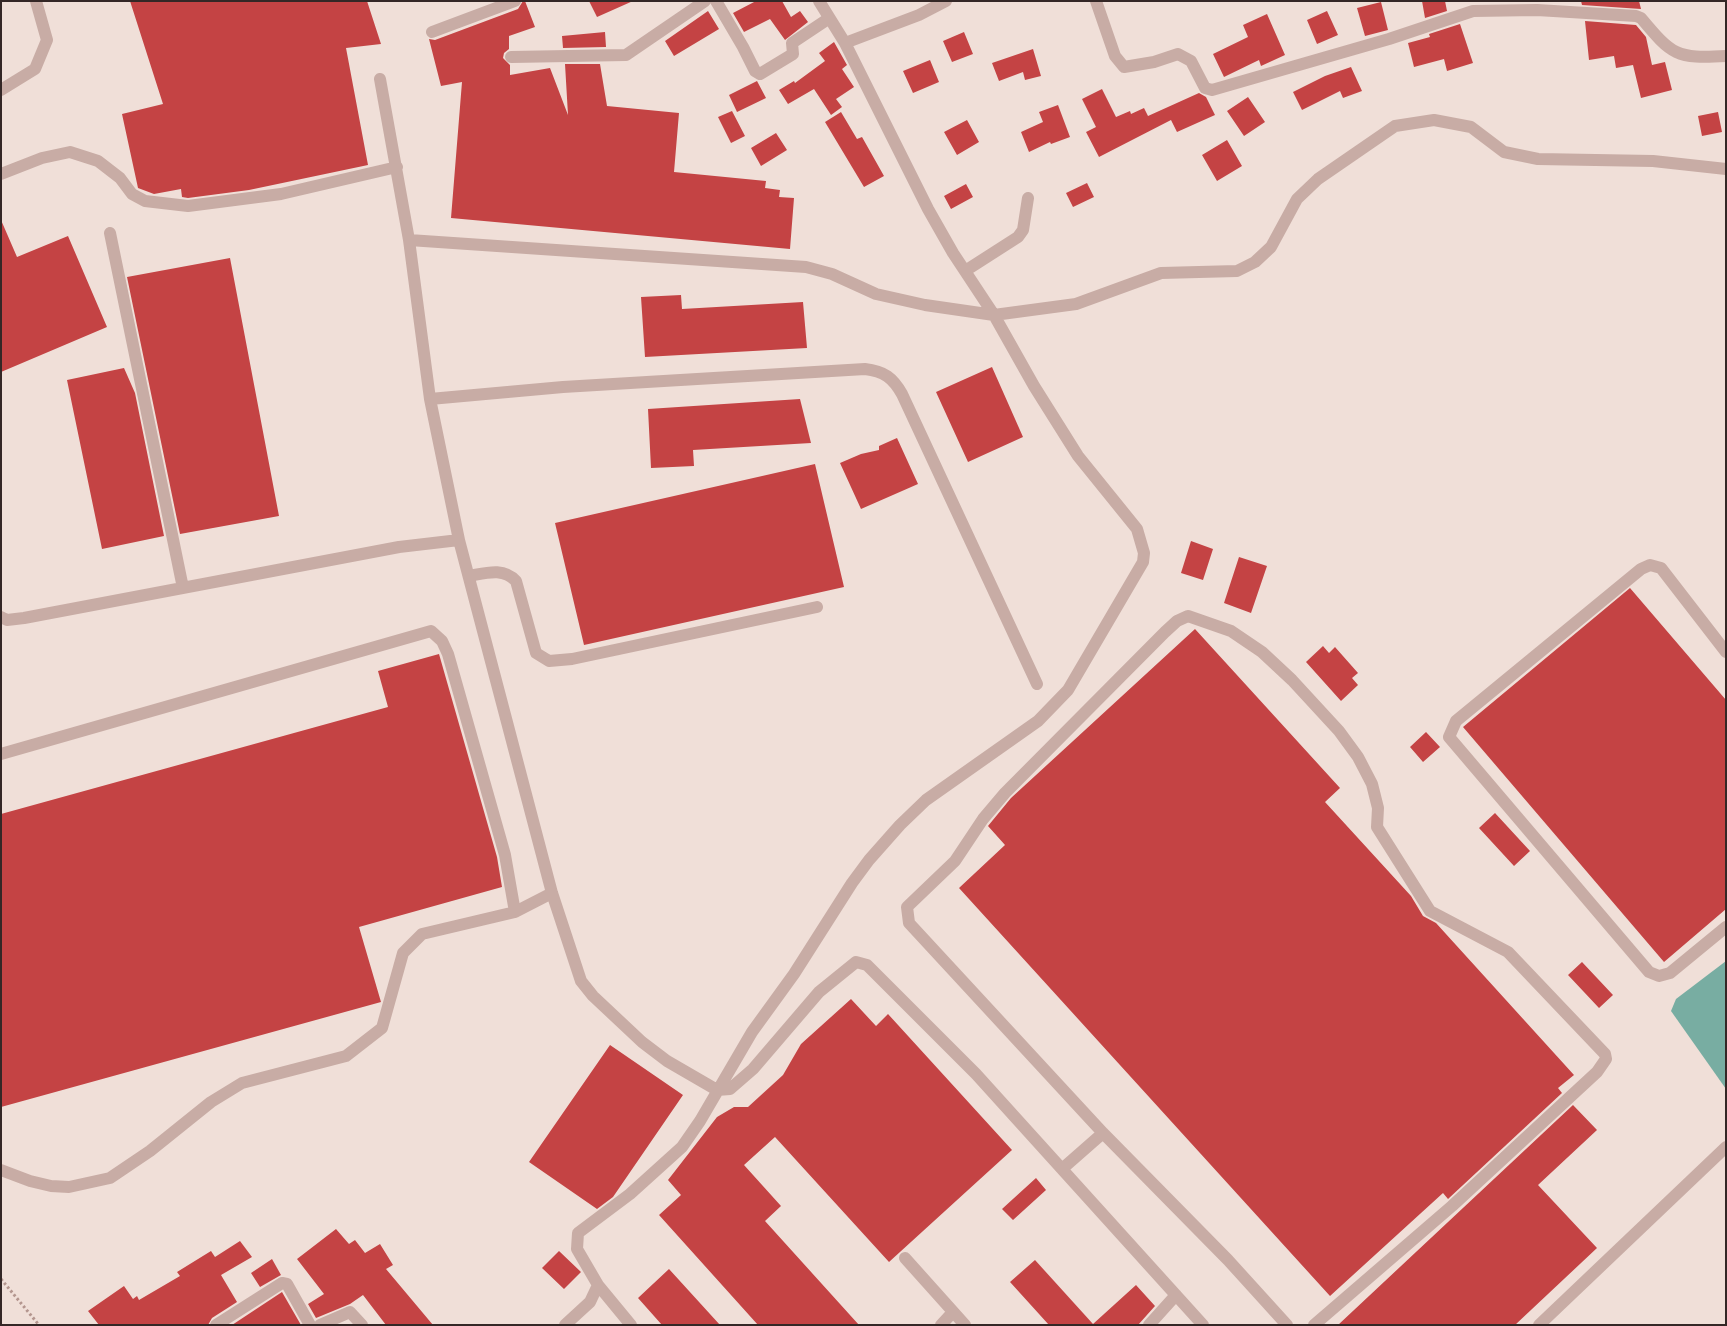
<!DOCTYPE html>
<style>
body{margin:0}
#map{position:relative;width:1727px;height:1326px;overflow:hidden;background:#f0dfd8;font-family:"DejaVu Sans",sans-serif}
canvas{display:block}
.frame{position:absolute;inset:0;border:2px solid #342726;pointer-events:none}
</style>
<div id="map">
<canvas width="1727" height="1326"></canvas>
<div class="frame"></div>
</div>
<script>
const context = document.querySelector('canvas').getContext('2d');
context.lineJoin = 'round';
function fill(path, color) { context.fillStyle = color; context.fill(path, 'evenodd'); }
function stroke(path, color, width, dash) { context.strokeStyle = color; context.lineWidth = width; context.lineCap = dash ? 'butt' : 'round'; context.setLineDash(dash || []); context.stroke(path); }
fill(new Path2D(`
 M1726,961V1089L1671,1011L1676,999Z`), '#78ada2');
fill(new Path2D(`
 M130,1H367L381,44L346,48L368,165L249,190L188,198L182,197L181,189L154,194L138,188L122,114L163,104Z
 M523,1H525L535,27L509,36V49L504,53L503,58L510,65V75L550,68L568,115L565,64H600L607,106L679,113L674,172L766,181L765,188L780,190L779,197L794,198L790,249L451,218L462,82L441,86L429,39L435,40L518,9Z
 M589,1H633L597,17Z
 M756,1H782L791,17L800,11L808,22L785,40L770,19L744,32L733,13Z
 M1422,1H1445L1447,11L1425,18Z
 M1581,1H1639L1641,9L1582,5Z
 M1381,2L1388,30L1365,36L1357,8Z
 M708,11L719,29L674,56L665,41Z
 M1327,11L1338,35L1317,44L1307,20Z
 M1267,14L1285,55L1261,66L1259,60L1224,77L1213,54L1248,37L1243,25Z
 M1585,21L1636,25L1646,37L1652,65L1665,62L1672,90L1641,98L1633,65L1616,68L1614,56L1589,60Z
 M1460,24L1473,63L1447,71L1444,59L1414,67L1408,43L1430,37L1429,34Z
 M605,32L606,47L563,48L562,36Z
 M964,32L973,54L952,62L943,41Z
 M834,42L847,65L842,69L854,87L836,99L842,107L831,115L814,89L788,104L779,90L794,81L795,83L825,61L819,53Z
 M1033,49L1041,76L1025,80L1023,72L999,81L992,63Z
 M930,60L939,82L913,93L903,71Z
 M1351,67L1362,91L1343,98L1340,91L1302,110L1293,92L1325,76Z
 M757,81L766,98L737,112L729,95Z
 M1102,89L1116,117L1130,111L1131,114L1144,108L1148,116L1199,93L1206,97L1215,115L1177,132L1171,120L1099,157L1086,132L1096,127L1082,99Z
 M1248,97L1265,122L1244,136L1227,111Z
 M1058,105L1070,137L1051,144L1050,142L1029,152L1021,132L1043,122L1039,112Z
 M732,111L745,136L731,143L718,117Z
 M841,112L857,139L862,137L884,176L864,187L825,122Z
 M1718,112L1722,132L1702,136L1698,116Z
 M967,120L979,142L957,155L944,132Z
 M776,133L787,150L761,166L751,148Z
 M1227,140L1242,166L1217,181L1202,155Z
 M1087,183L1094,197L1073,207L1066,193Z
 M966,184L973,197L951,209L944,196Z
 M1,220L17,257L68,236L107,327L1,372Z
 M230,258L279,516L180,534L127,277Z
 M681,295L682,309L803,302L807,348L645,357L641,297Z
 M992,367L1023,437L968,462L936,392Z
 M124,368L135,393L164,536L102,549L67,380Z
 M800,399L811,443L693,450L694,466L651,468L648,409Z
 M897,438L918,484L861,509L840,463L861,454L879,450V446Z
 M815,464L844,587L584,645L555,523Z
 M1191,541L1213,549L1203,580L1181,573Z
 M1239,557L1267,566L1251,613L1224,603Z
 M1630,588L1726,700V909L1664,962L1463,727Z
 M1195,629L1340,788L1325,802L1411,896L1423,916L1436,923L1574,1075L1558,1088L1562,1093L1448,1199L1443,1193L1330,1296L959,888L1005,845L988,826L1011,798Z
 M1323,646L1329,653L1335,647L1358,673L1352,678L1358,685L1341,701L1306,662Z
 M439,654L497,857L502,887L359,927L381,1002L1,1107V814L388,707L378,671Z
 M1426,732L1440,747L1423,762L1410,747Z
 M1495,813L1530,851L1514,866L1479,828Z
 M1582,962L1613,995L1599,1008L1568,975Z
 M851,999L876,1026L888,1014L1012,1150L889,1262L775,1137L744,1165L781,1206L765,1221L859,1325H758L659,1215L681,1195L668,1180L717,1117L734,1107H748L783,1075L801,1044Z
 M610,1045L683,1095L613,1197L597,1209L529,1162Z
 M1573,1105L1597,1130L1538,1185L1597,1248L1515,1325H1338Z
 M1036,1178L1046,1190L1013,1220L1002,1209Z
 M336,1229L349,1244L355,1240L365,1253L380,1244L393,1265L386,1269L433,1325H386L363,1295L350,1304L316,1318L308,1304L324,1294L297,1259Z
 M240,1241L252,1257L221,1275L237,1302L212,1318L208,1325H99L88,1311L124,1286L133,1299L137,1296L139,1300L180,1276L177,1272L211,1251L215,1257Z
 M559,1251L581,1272L564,1289L542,1268Z
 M272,1259L281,1275L260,1287L251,1273Z
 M1035,1260L1093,1324L1136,1285L1155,1306L1138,1325H1049L1010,1282Z
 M669,1269L720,1325H662L638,1298Z
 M282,1292L301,1325H232Z`), '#c44344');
stroke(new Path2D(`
 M1,1279L39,1325`), '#b4968f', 3, [2.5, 2.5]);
stroke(new Path2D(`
 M716,1L743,47L755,71L760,74L793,54L792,43L828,19
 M1096,1L1115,56L1124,67L1154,62L1178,54L1191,61L1205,88L1212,90L1389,39L1473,11L1537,10L1636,16L1641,18C1672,55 1676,59 1726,56
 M432,32L515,1
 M845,43L919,15L946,1
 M511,57L626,55L705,1
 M380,79L409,240L430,399L459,540
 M1,90L35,69L47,40L36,1
 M1,174L42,158L70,152L98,161L120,178L132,194L145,201L188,206L281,194L397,167
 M110,233L183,588
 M409,240L806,267L832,274L876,294L925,305L994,315L1076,304L1161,273L1237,271L1255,262L1271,247L1297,199L1318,179L1395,126L1434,120L1471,127L1504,152L1538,159L1653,161L1726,169
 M965,271L1018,237L1023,230L1028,198
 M430,399L563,387L865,369C884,371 893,378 902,394L1037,684
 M469,576C486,573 503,567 516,581L536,653L549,661L572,659L817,607
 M1,617L7,620L24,618L399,547L459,540L552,893L581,981L593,996L642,1042L667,1061L717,1090L730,1089L753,1069L819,992L856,962L867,965L976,1074L1203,1325
 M1726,652L1661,568L1650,565L1641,569L1456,721L1449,737L1649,972L1659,976L1670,973L1726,927
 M1,754L431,631L442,641L448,654L505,855L515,912L552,893
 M1062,1169L1103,1133
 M1,1170L30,1181L51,1186L69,1187L110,1178L150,1151L211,1102L242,1083L346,1056L382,1028L403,953L422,934L515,912
 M905,1258L965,1325
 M598,1285L631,1325
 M216,1325L282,1283L287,1284L310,1325
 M320,1325L350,1312L362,1325
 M565,1325L590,1302L598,1285L577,1249L578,1233L630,1194L682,1147L700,1121L752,1032L794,974L852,883L869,860L900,825L926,800L1038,721L1068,690L1143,562L1144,553L1137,529L1078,456L1034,386L994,315L953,253L928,209L845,43L819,1
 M941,1325L953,1312
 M1149,1325L1176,1295
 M1287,1325L1228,1260L1103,1133L909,923L907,907L955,861L983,819L1005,793L1165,632L1177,621L1188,616L1231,631L1262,652L1292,680L1339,731L1358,757L1372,784L1378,808L1377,827L1430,911L1508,952L1605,1054L1606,1059L1597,1072L1452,1206L1314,1325
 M1539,1325L1726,1147`), '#c8aca5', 12);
</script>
